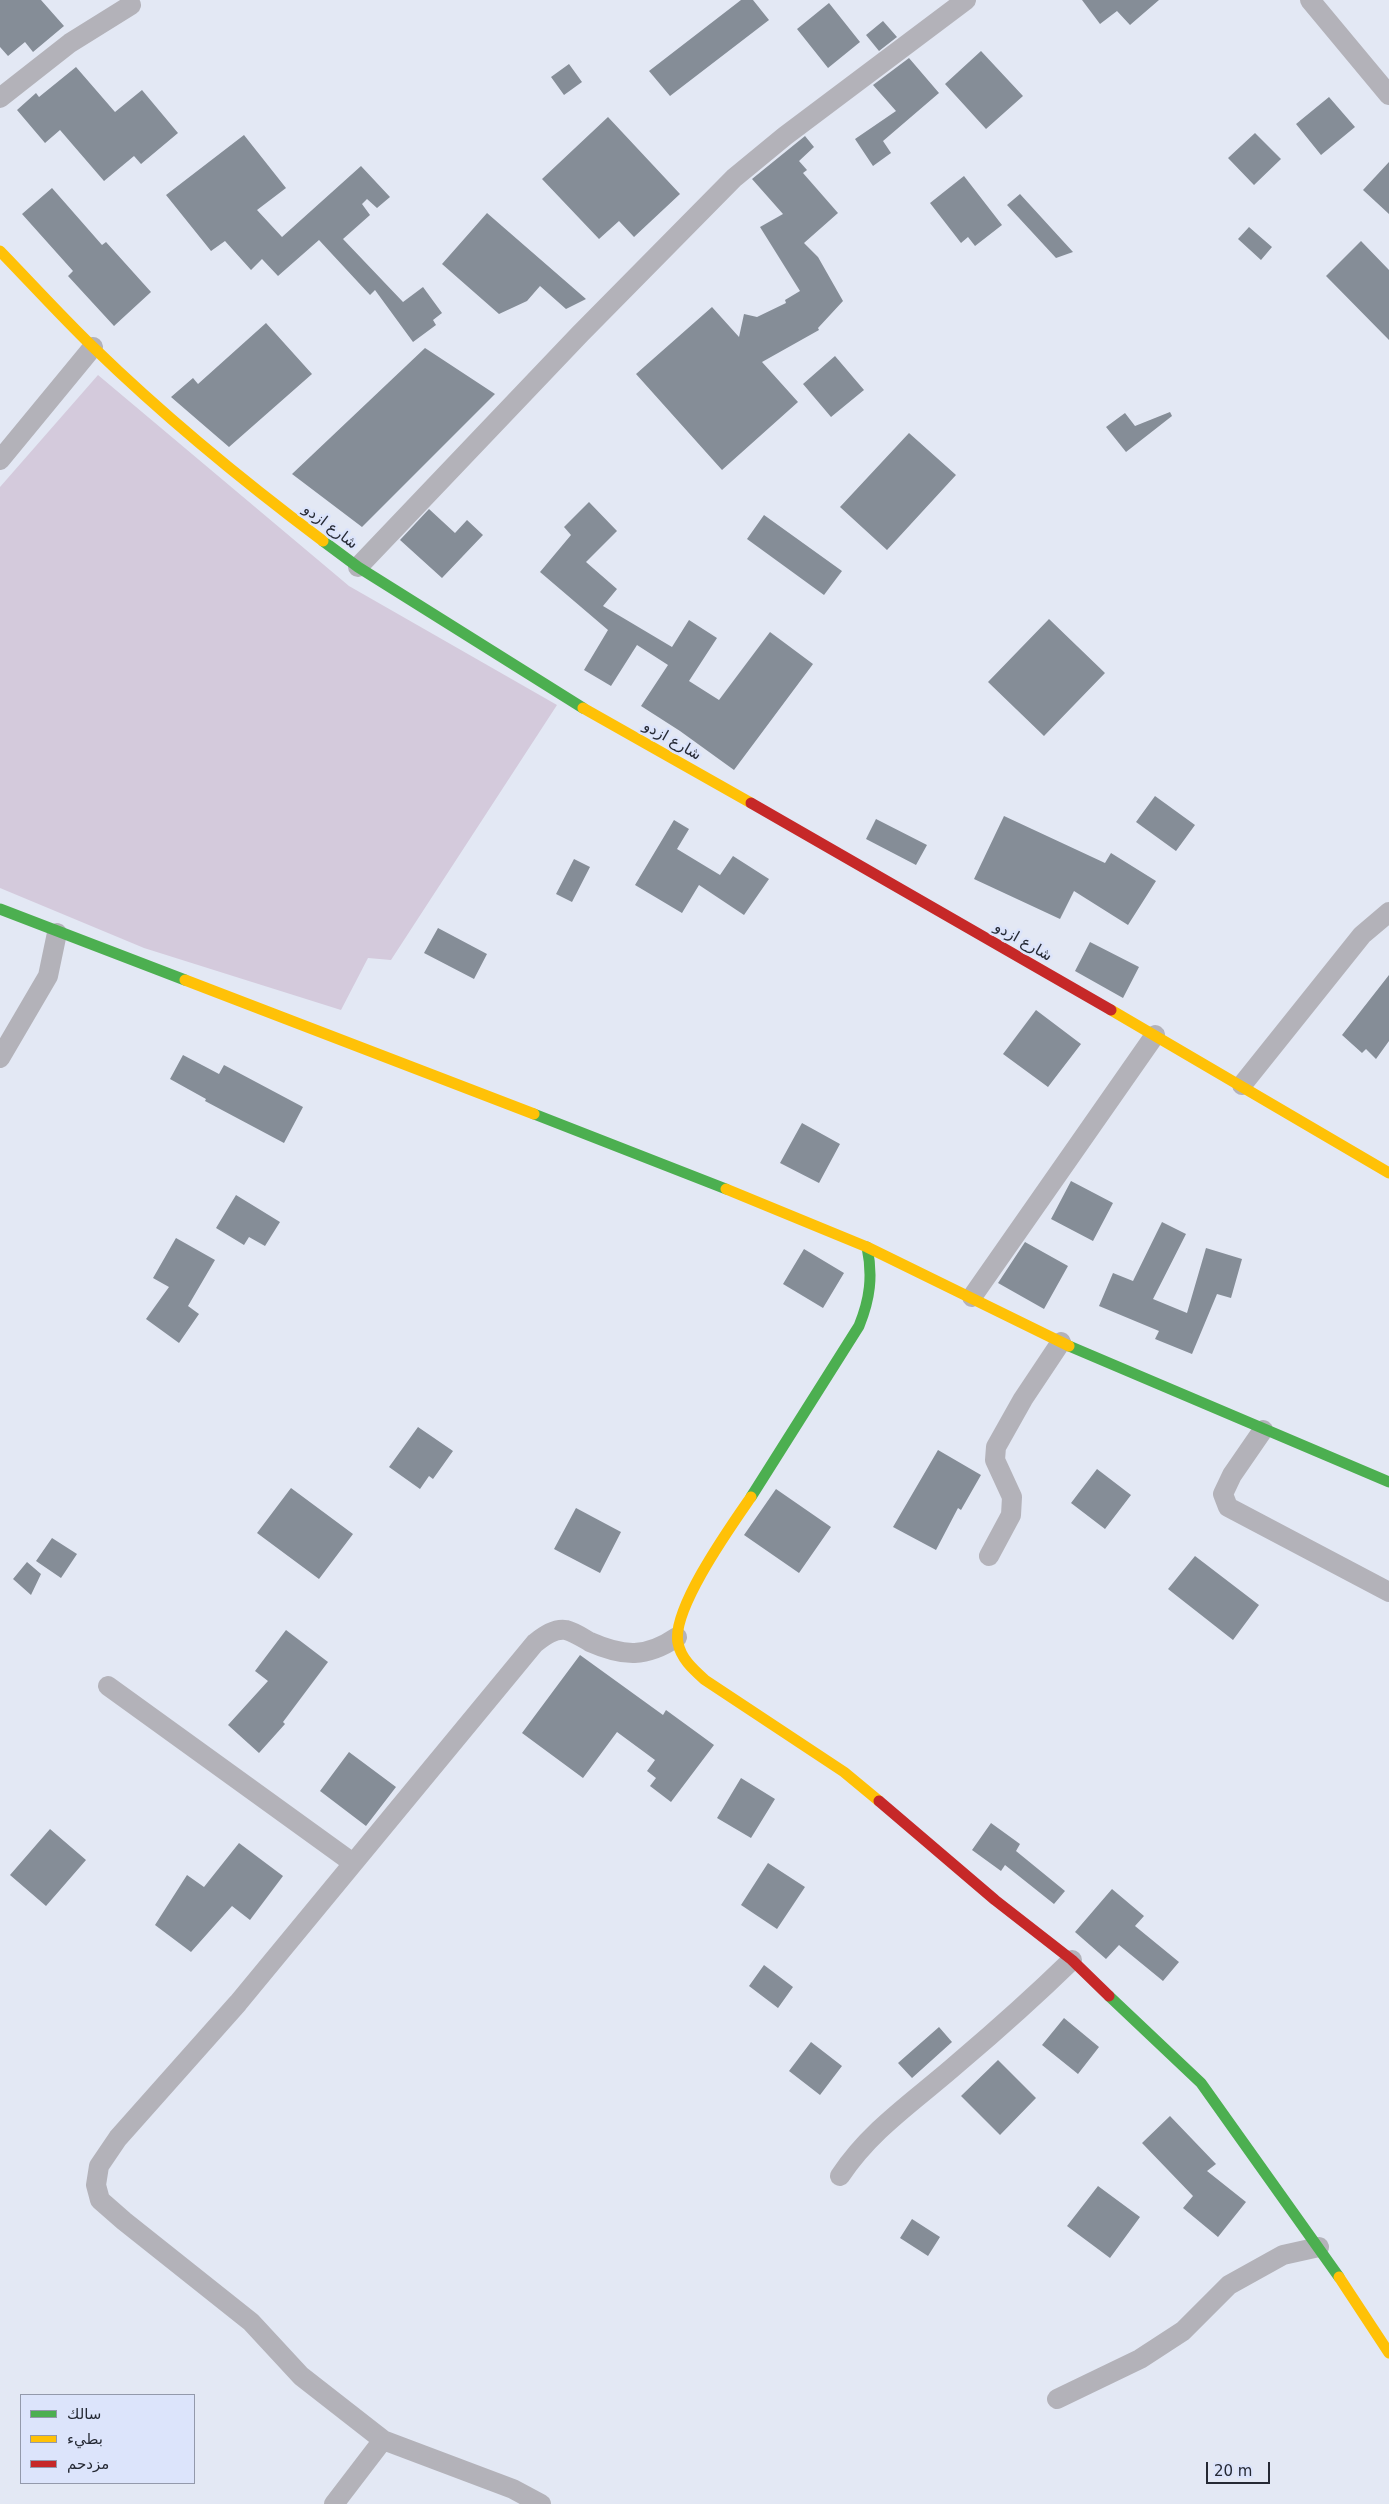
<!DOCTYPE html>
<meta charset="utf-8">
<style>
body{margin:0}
#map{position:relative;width:1389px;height:2504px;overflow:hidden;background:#e3e8f4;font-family:"DejaVu Sans",Cairo,sans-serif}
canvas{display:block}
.legend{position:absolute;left:20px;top:2394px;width:175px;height:90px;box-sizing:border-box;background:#dce4fb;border:1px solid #9399ab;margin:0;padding:6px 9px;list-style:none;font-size:15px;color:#252934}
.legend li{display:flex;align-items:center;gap:10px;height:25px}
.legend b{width:25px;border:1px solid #9399ab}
.scale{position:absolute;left:1206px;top:2462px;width:64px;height:22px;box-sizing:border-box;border:2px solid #252934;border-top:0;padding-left:6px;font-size:15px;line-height:18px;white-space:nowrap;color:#252934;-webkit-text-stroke:4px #dce4fb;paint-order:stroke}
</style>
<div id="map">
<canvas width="1389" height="2504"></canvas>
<ul class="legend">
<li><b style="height:6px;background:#4caf50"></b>سالك</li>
<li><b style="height:6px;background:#ffc107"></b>بطيء</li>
<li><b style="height:6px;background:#c62828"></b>مزدحم</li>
</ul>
<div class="scale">20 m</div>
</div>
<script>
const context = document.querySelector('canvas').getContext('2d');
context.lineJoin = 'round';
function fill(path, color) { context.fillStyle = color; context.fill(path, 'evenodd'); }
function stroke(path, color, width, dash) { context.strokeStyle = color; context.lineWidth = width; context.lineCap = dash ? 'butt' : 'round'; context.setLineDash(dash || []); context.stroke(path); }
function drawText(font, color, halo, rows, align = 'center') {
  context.font = font + ' "DejaVu Sans",Cairo,sans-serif'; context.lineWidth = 5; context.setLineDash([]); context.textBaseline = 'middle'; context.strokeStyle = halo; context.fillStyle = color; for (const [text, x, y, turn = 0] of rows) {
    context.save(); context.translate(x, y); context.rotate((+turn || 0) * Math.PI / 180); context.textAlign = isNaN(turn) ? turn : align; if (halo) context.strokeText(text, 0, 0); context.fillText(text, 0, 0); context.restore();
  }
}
fill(new Path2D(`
 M98,375L349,586L557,705L391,960L368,958L341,1010L144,948L0,888V487Z`), '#d4cadc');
fill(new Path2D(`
 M0,0H41L64,26L33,52L25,42L8,56L0,47Z
 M741,0H753L769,20L670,96L649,71Z
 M1082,0H1159L1130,25L1117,11L1100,24Z
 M829,3L860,42L828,68L797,29Z
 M883,21L897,37L879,51L866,35Z
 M981,51L1023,96L986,129L945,84Z
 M909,58L939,93L883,141L891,153L873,166L855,139L896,111L873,85Z
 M569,64L582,82L564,95L551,77Z
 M76,67L115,112L142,90L178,133L141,164L134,156L104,181L60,130L45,143L17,110L36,93L39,97Z
 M1329,97L1355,127L1321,155L1296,124Z
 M608,117L680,194L634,237L619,221L599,239L542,179Z
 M1255,133L1281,159L1254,185L1228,158Z
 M244,135L286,188L257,210L282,237L361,166L390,197L377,208L367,199L362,204L370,215L343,239L403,302L423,287L442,313L433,320L436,325L413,342L375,290L370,295L319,240L278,276L262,259L251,270L225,241L211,251L166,195Z
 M805,136L814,147L799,161L807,170L803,173L838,213L804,243L818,257L843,301L818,328L819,330L762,362L798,402L722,470L636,374L712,307L739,337L744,314L757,317L786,303L785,300L800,291L760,227L783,214L752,179Z
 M1389,162V214L1363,190Z
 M964,176L1002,225L975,246L968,237L961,243L930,203Z
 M52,188L102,245L106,242L151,292L114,326L68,276L73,271L22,214Z
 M1020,194L1073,252L1056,258L1007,205Z
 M487,213L586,299L566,309L540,286L527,301L499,314L442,264Z
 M1249,227L1272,247L1261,260L1238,239Z
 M1361,241L1389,270V340L1326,276Z
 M266,323L312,374L229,447L171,397L193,378L198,384Z
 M425,348L495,394L362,527L292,474Z
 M835,356L864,390L831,417L803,384Z
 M1170,412L1172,416L1126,452L1106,427L1125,413L1135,426Z
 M909,433L956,475L887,550L840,507Z
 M589,502L617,531L586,562L617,589L603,606L672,647L689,620L717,638L689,681L719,700L770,632L813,664L734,770L680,731L641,706L668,665L637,645L611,686L584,670L608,630L540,572L571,535L564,527Z
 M429,509L455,533L467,520L483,535L442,578L400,540Z
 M764,515L842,571L824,595L747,539Z
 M1049,619L1105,673L1044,736L988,682Z
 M1155,796L1195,825L1176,851L1136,822Z
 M1004,816L1105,863L1111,853L1156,881L1128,925L1074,891L1060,919L974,879Z
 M876,819L927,845L916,865L866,839Z
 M674,820L689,829L677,849L720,875L733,856L769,879L744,915L699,885L682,913L635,885Z
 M574,859L590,867L572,902L556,894Z
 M438,928L487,954L474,979L424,953Z
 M1090,942L1139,967L1123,998L1075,971Z
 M1389,975V1041L1376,1059L1366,1049L1362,1053L1342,1035Z
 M1036,1010L1081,1044L1048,1087L1003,1054Z
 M183,1055L219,1074L224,1065L303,1107L284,1143L205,1101L206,1099L170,1079Z
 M802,1123L840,1144L819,1183L780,1163Z
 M1071,1181L1113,1203L1093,1241L1051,1219Z
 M236,1195L280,1222L265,1246L249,1237L244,1245L216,1228Z
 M1162,1222L1186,1234L1153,1299L1187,1313L1206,1248L1242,1259L1231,1298L1217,1294L1192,1354L1155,1339L1159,1331L1099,1306L1113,1273L1133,1281Z
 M176,1238L215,1260L188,1306L199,1314L179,1343L146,1319L169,1287L153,1278Z
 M1025,1242L1068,1266L1044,1309L998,1283Z
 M804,1249L844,1273L823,1308L783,1284Z
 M418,1427L453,1451L433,1479L429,1476L420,1489L389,1467Z
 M938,1450L981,1475L961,1510L958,1508L936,1550L893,1527Z
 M1097,1469L1131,1495L1105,1529L1071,1503Z
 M291,1488L353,1534L319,1579L257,1533Z
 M776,1489L831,1527L799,1573L744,1535Z
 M576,1508L621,1532L600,1573L554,1549Z
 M52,1538L77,1554L61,1578L36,1561Z
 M1195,1556L1259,1605L1233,1640L1168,1589Z
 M27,1562L41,1574L31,1595L13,1579Z
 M286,1630L328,1662L283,1722L285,1724L259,1753L228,1725L268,1681L255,1671Z
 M580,1655L663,1715L666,1710L714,1745L671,1802L650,1786L656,1778L647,1771L655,1760L617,1732L583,1778L522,1733Z
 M349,1752L396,1787L366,1826L320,1791Z
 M741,1778L775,1799L751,1838L717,1818Z
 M991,1823L1020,1844L1016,1851L1065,1891L1054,1904L1005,1865L1001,1871L972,1850Z
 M50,1829L86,1860L46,1906L10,1875Z
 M239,1843L283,1876L250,1920L232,1906L191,1952L155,1925L187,1875L204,1887Z
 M768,1863L805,1887L777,1929L741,1905Z
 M1112,1889L1144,1916L1135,1926L1179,1962L1163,1981L1119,1945L1106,1959L1075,1932Z
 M764,1965L793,1987L778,2008L749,1986Z
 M1064,2018L1099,2047L1078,2074L1042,2045Z
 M939,2027L952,2042L912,2078L898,2063Z
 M811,2042L842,2066L820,2095L789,2071Z
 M998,2060L1036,2098L1000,2135L961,2096Z
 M1170,2116L1216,2164L1207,2171L1246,2202L1218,2237L1183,2208L1193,2196L1142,2143Z
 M1098,2186L1140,2217L1110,2258L1067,2226Z
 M912,2219L940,2237L928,2256L900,2238Z`), '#858d97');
stroke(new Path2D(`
 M1310,0L1389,95
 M0,98L70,43L131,5
 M0,460L93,347
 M358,567L580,334L734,178L785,136L966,0
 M0,1058L48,976L57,933
 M1242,1085L1362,935L1389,912
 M972,1297L1155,1035
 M1263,1430L1232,1475L1223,1494L1228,1507L1389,1592
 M989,1556L1011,1515L1012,1497L995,1460L996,1447L1023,1399L1061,1342
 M108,1686L353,1863
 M840,2176C871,2129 916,2100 958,2063C997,2030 1035,1996 1072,1960
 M1057,2399L1140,2359L1183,2331L1229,2285L1283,2255L1319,2247
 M334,2504L383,2440
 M541,2504L513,2489L383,2440L301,2376L251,2322L124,2221L100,2200L96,2185L99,2166L118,2138L238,2003L535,1643C543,1637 554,1628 566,1630C574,1632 583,1638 590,1642C624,1657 646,1658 677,1637`), '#b3b2b9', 20);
stroke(new Path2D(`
 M323,541L358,567L583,708
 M0,909L185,980
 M534,1114L726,1189
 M1069,1346L1389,1482
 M751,1497L859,1326C870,1299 873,1276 867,1247
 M1109,1996L1201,2083L1339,2277`), '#4caf50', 11);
stroke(new Path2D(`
 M0,251C31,283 61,316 93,347C165,417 243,481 323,541
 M583,708L751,803
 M185,980L534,1114
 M1111,1010L1389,1173
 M726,1189L867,1247L1069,1346
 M751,1497C731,1526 671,1610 678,1643C681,1659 694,1670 705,1680L844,1772L879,1801
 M1339,2277L1389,2353`), '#ffc107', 11);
stroke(new Path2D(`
 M751,803L1111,1010
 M879,1801L995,1900L1072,1960L1109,1996`), '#c62828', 11);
drawText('15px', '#252934', '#dce4fb', [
 ["شارع ازدو",330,527,37],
 ["شارع ازدو",672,741,30],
 ["شارع ازدو",1023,942,30]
]);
</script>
